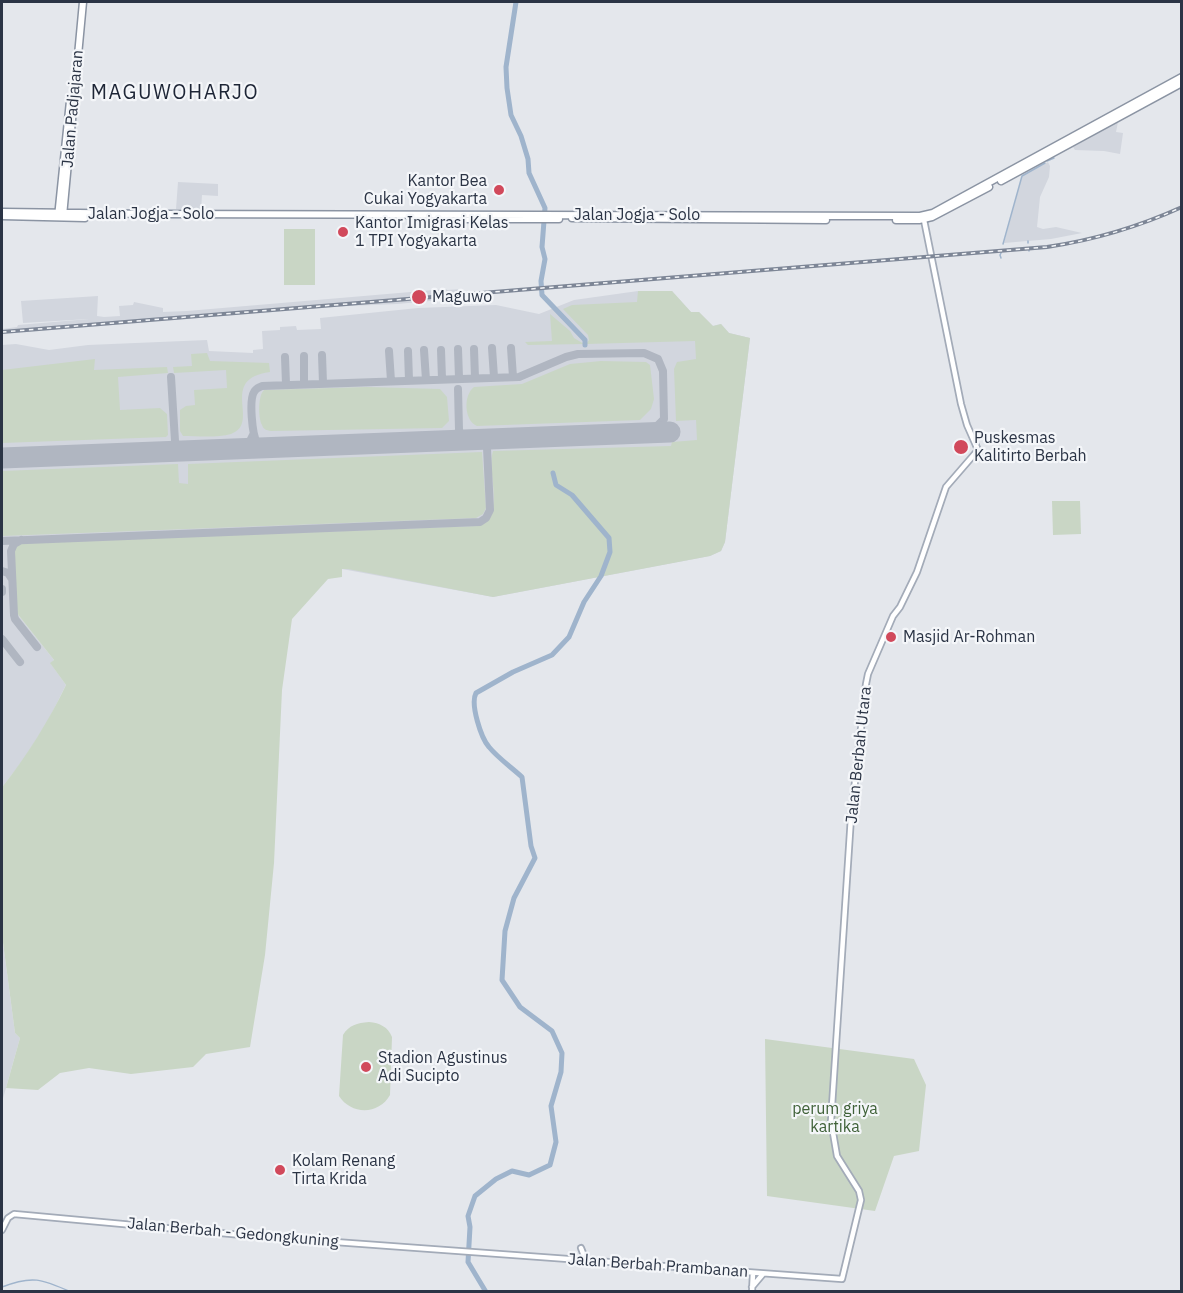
<!DOCTYPE html>
<style>
body{margin:0}
#map{position:relative;width:1183px;height:1293px;overflow:hidden;background:#e4e7ec;font-family:"IBM Plex Sans",sans-serif}
canvas{display:block}
.frame{position:absolute;inset:0;border:3px solid #2b3445;pointer-events:none}
</style>
<div id="map">
<canvas width="1183" height="1293"></canvas>
<div class="frame"></div>
</div>
<script>
const context = document.querySelector('canvas').getContext('2d');
context.lineJoin = 'round';
function fill(path, color) { context.fillStyle = color; context.fill(path, 'evenodd'); }
function stroke(path, color, width, dash) { context.strokeStyle = color; context.lineWidth = width; context.lineCap = dash ? 'butt' : 'round'; context.setLineDash(dash || []); context.stroke(path); }
function drawText(font, color, halo, rows, align = 'center') {
  context.font = font + ' "IBM Plex Sans",sans-serif'; context.lineWidth = 4.5; context.setLineDash([]); context.textBaseline = 'middle'; context.strokeStyle = halo; context.fillStyle = color; for (const [text, x, y, turn = 0] of rows) {
    context.save(); context.translate(x, y); context.rotate((+turn || 0) * Math.PI / 180); context.textAlign = isNaN(turn) ? turn : align; if (halo) context.strokeText(text, 0, 0); context.fillText(text, 0, 0); context.restore();
  }
}
fill(new Path2D(`
 M1118,122L1116,132L1123,133L1120,154L1104,151L1075,150L1073,147Z
 M1048,162L1050,166L1049,177L1040,197L1037,227L1043,229L1056,227L1082,233L1051,239L1004,243L1022,176Z
 M178,182L218,184V196L202,195L201,210L176,209Z
 M446,289L447,290L463,289V298L397,304L303,308L2,333V329L17,327L18,325L89,319L23,323L21,301L98,296L97,316L104,317L120,316L119,306L133,305L134,302L163,308V312L187,311Z
 M638,291H672L691,312H699L713,326L721,324L729,333L750,338L725,542L721,551L710,556L493,597L342,569L16,612L54,660L51,664L66,685L46,725L24,759L3,786L2,791V345L16,344L49,350L88,345L207,340L209,351L253,353V350L263,349L262,331L280,330V327L296,326L297,330L321,329L320,318L418,308L496,305L539,314L574,300Z
 M2,935L15,1033L20,1038L2,1102Z`), '#d2d6de');
fill(new Path2D(`
 M284,229H315V285H284Z
 M638,291H672L691,312H699L713,326L721,324L729,333L750,338L725,542L721,551L710,556L493,597L348,569H342V577L328,579L292,619L282,690L274,863L265,955L250,1047L206,1054L193,1067L131,1074L89,1068L60,1073L38,1090L6,1088L20,1038L15,1033L2,935V791L3,786C28,754 48,722 66,685L50,663L54,660L16,612L14,549L19,544L23,543L478,526C507,513 486,475 493,451L671,446L672,442L697,440L696,420L676,421L674,369L677,362L696,359L695,341L586,344L589,340L588,335L563,309L572,305L637,302Z
 M550,314L570,331L574,338L584,344L528,345L525,342L552,341Z
 M207,353L210,361L269,363L270,372C217,379 262,423 231,434C217,438 197,436 183,436L180,431V410L186,406L195,405L194,390L227,388L226,370L174,373L173,367L192,366L191,354Z
 M95,359L94,370L167,367L168,373L118,377L120,410L160,408L167,414L168,435L166,437L2,443V370Z
 M601,361L646,362L650,365L654,399L651,409L640,420L477,426C464,421 463,395 474,387L522,384L570,364Z
 M367,387L440,389L447,397L449,421L442,428L271,431C266,430 264,430 262,425C258,418 258,395 264,390Z
 M482,452L486,508L483,514L476,518L2,536V471L178,464L179,483L188,484V464Z
 M1052,501H1080L1081,534L1053,535Z
 M369,1022C380,1023 388,1027 392,1037L390,1095C379,1115 351,1115 339,1096L343,1035C349,1025 357,1023 369,1022Z
 M765,1039L914,1059L926,1085L919,1151L894,1156L875,1211L767,1196Z`), '#c9d6c5');
stroke(new Path2D(`
 M1047,161L1054,158
 M1028,241V243
 M1003,244L1022,176L1045,163
 M1029,249V251
 M1001,258L1000,255L1002,251
 M2,1287C32,1275 42,1279 71,1292`), '#9fb4cc', 1.5);
stroke(new Path2D(`
 M516,2L506,67L507,88L511,115L521,136L528,159L529,173L545,208L542,247L545,259L541,281L542,295L585,340V345
 M486,1292L468,1262L470,1227L468,1216L475,1196L496,1179L512,1171L529,1175L550,1165L556,1142L551,1106L561,1072L562,1053L552,1031L520,1007L502,980L505,931L514,898L535,858L531,846L522,777C511,767 498,758 489,747C481,738 470,704 476,693L513,672L552,655L569,637L584,602L601,576L610,552L609,538L572,495L556,485L553,473`), '#9fb4cc', 5);
stroke(new Path2D(`
 M492,348L494,377
 M511,348L513,377
 M458,349L459,378
 M474,349L475,378
 M424,350L426,380
 M441,350L442,379
 M389,351L391,381
 M408,351L409,380
 M322,355L323,383
 M304,356V384
 M285,357L286,384
 M171,377L175,441L178,448L184,451
 M459,430L461,435L469,440
 M479,439L485,442L487,448
 M452,440L457,437L459,430L458,389
 M267,447L257,443C252,434 249,400 254,392C256,388 258,388 262,386L519,377L566,357L578,354L644,353L658,359L663,371L664,419L653,430L643,433
 M240,449L248,445L253,435
 M21,540L14,544L11,551L14,615L15,619L37,647
 M2,541L480,522L486,518L490,510L487,448L490,442L495,439
 M2,571L8,573L12,579
 M2,592V589
 M2,639L20,662`), '#b0b6c1', 8);
stroke(new Path2D(`
 M2,458L670,432`), '#b0b6c1', 21);
const major = new Path2D(`
 M2,1230L8,1218L14,1214L253,1236L842,1279L861,1200L859,1191L837,1156L831,1121L851,817L866,684L868,674L893,616L900,607L917,572L946,487L978,450L967,425L961,404L924,220
 M581,1248L586,1261
 M752,1287L763,1274
 M752,1292L753,1273`);
const highway = new Path2D(`
 M1001,181L1182,83
 M2,212L154,214L920,216L933,213L953,202L1182,77
 M2,216L85,218
 M63,216L83,2
 M58,217L70,101
 M572,218L826,220
 M455,219H559
 M896,220H919L932,217L989,187`);
stroke(major, '#a3abb8', 8);
stroke(highway, '#8b94a3', 9);
stroke(major, '#fff', 4.5);
stroke(highway, '#fff', 6);
const rail = new Path2D(`
 M2,332L1047,247C1094,240 1138,227 1182,207`);
stroke(rail, '#7d8696', 4);
stroke(rail, '#f4f6f9', 1.5, [4.5]);
for (const [x, y, r, color] of [
 [499,190,6,"#d1495b"],
 [343,232,6,"#d1495b"],
 [419,297,8,"#d1495b"],
 [961,447,8,"#d1495b"],
 [891,637,6,"#d1495b"],
 [366,1067,6,"#d1495b"],
 [280,1170,6,"#d1495b"]
]) { const dot = new Path2D(); dot.arc(x, y, r, 0, 2 * Math.PI); context.fillStyle = color; context.fill(dot); stroke(dot, '#f4f6f9', 2); }
drawText('16px', '#2b3445', '#f4f6f9', [
 ["Jalan Padjajaran",73,109,-85],
 ["Jalan Jogja - Solo",151,214],
 ["Jalan Jogja - Solo",637,215],
 ["Jalan Berbah Utara",859,755,-84],
 ["Jalan Berbah - Gedongkuning",233,1233,5],
 ["Jalan Berbah Prambanan",658,1266,4]
]);
drawText('16px', '#2b3445', '#f4f6f9', [
 ["Kantor Bea",487,181,"right"],
 ["Cukai Yogyakarta",487,199,"right"],
 ["Kantor Imigrasi Kelas",355,223],
 ["1 TPI Yogyakarta",355,241],
 ["Maguwo",432,297],
 ["Puskesmas",974,438],
 ["Kalitirto Berbah",974,456],
 ["Masjid Ar-Rohman",903,637],
 ["Stadion Agustinus",378,1058],
 ["Adi Sucipto",378,1076],
 ["Kolam Renang",292,1161],
 ["Tirta Krida",292,1179]
], 'left');
drawText('16px', '#3f6138', '#f4f6f9', [
 ["perum griya",835,1109],
 ["kartika",835,1127]
]);
context.letterSpacing = '1.5px';
drawText('20px', '#1d2536', '#f4f6f9', [
 ["MAGUWOHARJO",175,93]
]);
context.letterSpacing = '0px';
</script>
